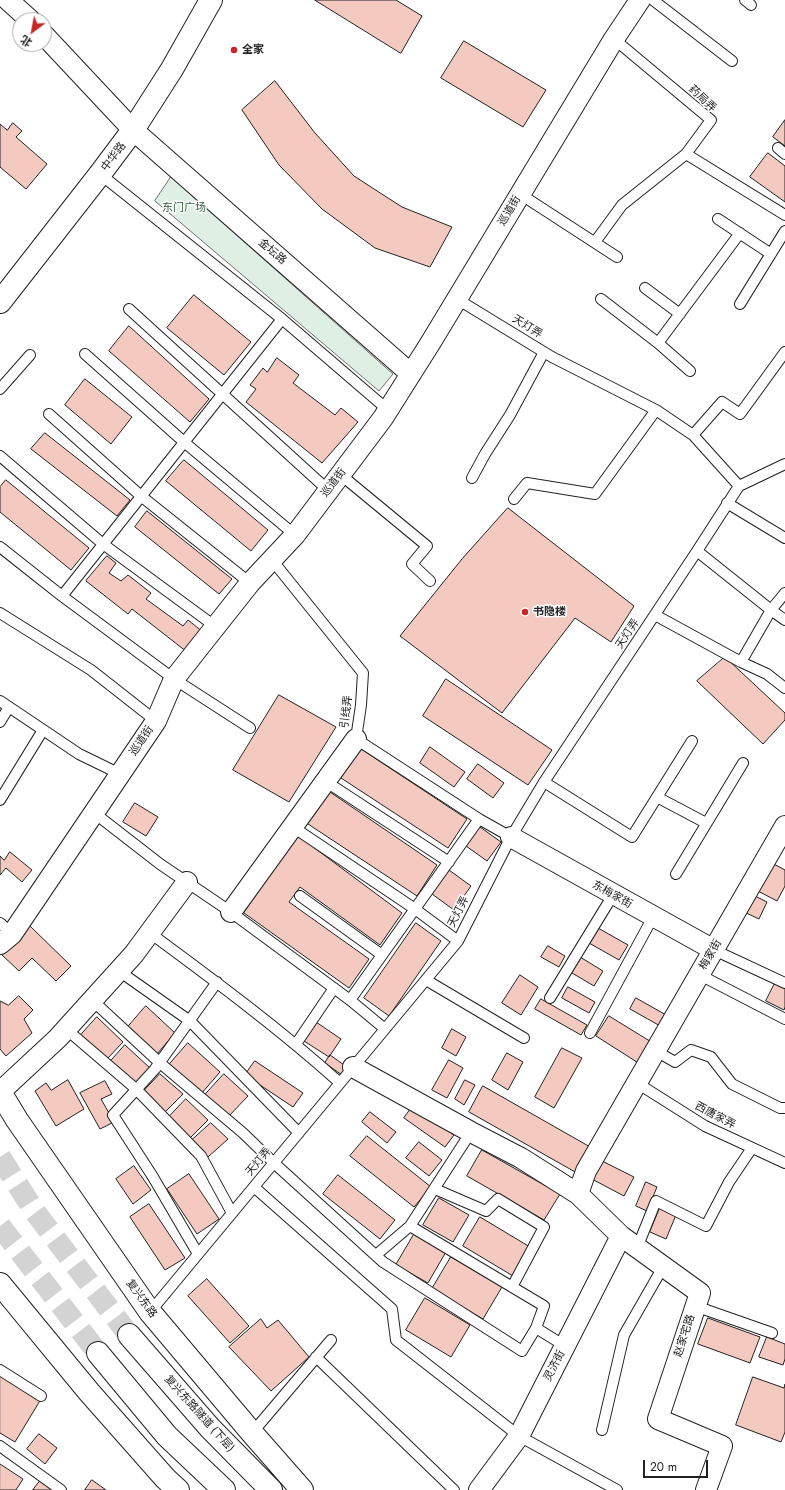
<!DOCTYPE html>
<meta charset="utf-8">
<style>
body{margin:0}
#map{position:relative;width:785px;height:1490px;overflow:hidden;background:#fff;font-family:Jost,"Noto Sans SC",sans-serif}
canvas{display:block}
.north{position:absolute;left:12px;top:12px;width:40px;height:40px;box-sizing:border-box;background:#fff;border:1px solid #a7a7a7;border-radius:50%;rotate:212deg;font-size:11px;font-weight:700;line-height:16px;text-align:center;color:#222}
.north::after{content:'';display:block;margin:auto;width:14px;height:18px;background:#c62828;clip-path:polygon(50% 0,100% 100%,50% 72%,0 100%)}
.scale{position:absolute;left:643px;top:1460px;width:65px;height:18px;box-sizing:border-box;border:2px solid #222;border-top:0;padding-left:5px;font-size:12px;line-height:14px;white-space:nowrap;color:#222;-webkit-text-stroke:3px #fff;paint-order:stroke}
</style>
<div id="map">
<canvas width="785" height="1490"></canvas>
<div class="north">北</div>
<div class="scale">20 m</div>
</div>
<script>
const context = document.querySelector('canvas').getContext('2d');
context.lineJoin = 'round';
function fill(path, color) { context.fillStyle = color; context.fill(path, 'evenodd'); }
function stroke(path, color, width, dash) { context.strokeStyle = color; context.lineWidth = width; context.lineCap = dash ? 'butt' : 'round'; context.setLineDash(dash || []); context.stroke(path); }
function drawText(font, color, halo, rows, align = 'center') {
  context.font = font + ' Jost,"Noto Sans SC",sans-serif'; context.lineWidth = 3; context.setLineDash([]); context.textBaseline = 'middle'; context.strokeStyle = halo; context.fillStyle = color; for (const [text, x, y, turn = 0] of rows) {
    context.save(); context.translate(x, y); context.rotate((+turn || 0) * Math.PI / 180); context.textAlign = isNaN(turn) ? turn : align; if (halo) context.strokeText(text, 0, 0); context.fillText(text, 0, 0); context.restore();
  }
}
const green = new Path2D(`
 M171,177L393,374L379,391L155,201Z`);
fill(green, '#e0efe3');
stroke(green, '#6f6f6f', 1);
const building = new Path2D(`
 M315,0H396L422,16L401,53Z
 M464,41L546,90L523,127L441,78Z
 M275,81L315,133L354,176L402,207L452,227L430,267L375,248L322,209L279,165L242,110Z
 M785,120V146L773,137Z
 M13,123L22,131L16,137L47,164L26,189L0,167V124L7,130Z
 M768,153L785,166V202L750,177Z
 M194,295L251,342L224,375L167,328Z
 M129,326L209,399L190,422L109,351Z
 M277,358L299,375L293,383L335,415L341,408L358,422L322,463L246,402L256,389L250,385L263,368L267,372Z
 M85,379L132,417L111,444L65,405Z
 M45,433L130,500L117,516L31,449Z
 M184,460L268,530L251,551L166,481Z
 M6,480L89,548L71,570L0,512V487Z
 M508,508L634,606L611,642L575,618L502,713L400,636L462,559Z
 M147,511L232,579L219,594L135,527Z
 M107,556L116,563L109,573L121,581L128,575L151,593L146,599L183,626L188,620L203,632L187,652L132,609L128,614L86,581Z
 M725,657L785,713V720L763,744L697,681Z
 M446,679L552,750L528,785L423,716Z
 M279,695L336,727L289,802L233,770Z
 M430,747L465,772L454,787L420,763Z
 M361,749L467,819L448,848L341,778Z
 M478,764L504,783L493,798L467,779Z
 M330,792L437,865L417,896L308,824Z
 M135,803L158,817L146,836L123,822Z
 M480,827L501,842L487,861L466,846Z
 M297,835L402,913L380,945L300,887L289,902L369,959L349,988L244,913Z
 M10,852L32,870L22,882L6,868L0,875V856L4,860Z
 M770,862L785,870V886L777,901L756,890Z
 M449,870L471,886L454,910L432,894Z
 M751,894L767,902L759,919L742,911Z
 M416,923L441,941L389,1016L364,998Z
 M30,926L71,966L56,981L32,958L19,971L2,955Z
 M598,928L628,945L619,960L589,943Z
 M548,946L565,956L559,967L541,957Z
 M580,957L603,971L594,986L572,973Z
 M520,975L538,987L521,1015L502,1003Z
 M775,983L785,988V1007L784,1010L766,1001Z
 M568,987L595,1002L589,1013L562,998Z
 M19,996L33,1010L24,1019L32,1033L6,1056L0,1049V1001L8,1005Z
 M636,998L668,1016L662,1027L630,1009Z
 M541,999L587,1025L581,1035L535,1009Z
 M146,1006L175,1033L157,1054L127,1028Z
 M609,1016L653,1043L640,1064L596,1036Z
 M97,1017L123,1042L107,1059L80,1036Z
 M316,1022L341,1039L329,1057L304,1041Z
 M452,1029L466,1037L456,1056L442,1048Z
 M188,1043L220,1072L201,1094L168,1066Z
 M125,1045L150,1068L135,1085L110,1062Z
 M562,1048L582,1058L554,1108L535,1097Z
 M507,1053L523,1062L508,1090L492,1080Z
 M330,1055L347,1067L342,1075L325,1063Z
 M449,1060L463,1068L447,1098L432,1090Z
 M255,1061L303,1093L293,1107L245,1075Z
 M160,1074L183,1094L164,1113L143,1092Z
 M224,1074L248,1096L228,1117L203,1097Z
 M68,1080L84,1109L56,1126L35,1091L46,1083L51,1090Z
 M465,1080L475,1085L464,1105L455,1099Z
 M105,1081L112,1094L101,1099L114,1122L100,1129L80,1093Z
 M483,1086L592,1148L577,1173L469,1112Z
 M186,1099L208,1120L189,1139L168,1118Z
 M413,1106L454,1135L445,1147L404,1118Z
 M370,1112L396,1132L387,1143L362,1122Z
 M211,1123L228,1139L208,1157L191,1141Z
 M367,1136L431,1187L414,1207L350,1156Z
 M419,1142L442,1160L429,1176L406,1158Z
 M482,1150L560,1194L544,1220L467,1176Z
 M598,1159L634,1177L624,1196L588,1177Z
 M134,1166L151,1190L133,1204L116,1179Z
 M189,1174L219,1219L197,1234L167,1189Z
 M338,1175L395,1220L380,1239L323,1194Z
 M646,1182L657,1187L647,1211L636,1206Z
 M439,1198L469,1215L453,1242L423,1225Z
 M149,1204L185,1258L165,1270L130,1217Z
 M660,1208L676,1215L666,1239L650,1232Z
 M480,1217L530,1247L513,1276L463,1246Z
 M416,1231L447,1250L428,1283L396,1265Z
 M451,1257L502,1287L483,1319L432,1289Z
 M207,1279L249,1326L230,1343L188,1296Z
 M425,1298L470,1325L451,1357L406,1330Z
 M708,1318L760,1337L750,1363L698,1344Z
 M261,1319L267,1328L278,1320L309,1357L271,1391L229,1347Z
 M767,1337L785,1344V1359L783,1365L759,1357Z
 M0,1375L41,1399L15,1442L0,1433Z
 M753,1377L784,1388L785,1384V1432L781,1442L736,1425Z
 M39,1434L57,1448L45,1464L27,1449Z
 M0,1464L23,1479L16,1490H0Z
 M92,1480L106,1490H85Z
 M40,1481L53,1490H33Z`);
fill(building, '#f3c9c0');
stroke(building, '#222', 1);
stroke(new Path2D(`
 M0,1157L35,1212L129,1335
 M0,1226L98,1353`), '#d3d3d3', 22, [22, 11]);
const lane = new Path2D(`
 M653,0L732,61
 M745,0L751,5
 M614,39L711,120L686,154L785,215
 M778,148L785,154
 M100,174L282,319L388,410
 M520,194L617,257
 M718,219L771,254
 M595,242L622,205L686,154
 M645,288L680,314
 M457,299L552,357L656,410L693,435L739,486
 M601,299L658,343L690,371
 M740,304L785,231
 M129,309L329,491
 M658,343L740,233
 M85,354L184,442L295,535
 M0,389L30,355
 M49,414L141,496L250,583
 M693,435L722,402L740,414L785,352
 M0,456L103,544L216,627
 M341,475L427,546L412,564L430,581
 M472,478L485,454L510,415L544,352
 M514,499L527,483L595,494L656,410
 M727,503L785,538
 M0,547L62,596L174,679L250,728
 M697,551L771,610L785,620
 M272,560L363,673L361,705L356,739L479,819L511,837
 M62,596L282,319
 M0,613L91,670L156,721
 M655,615L741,662L767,674L785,688
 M741,662L771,610L785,593
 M0,701L79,754L120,774
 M0,722L9,707
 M325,781L449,862
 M544,782L632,837L692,741
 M657,797L706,823
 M0,800L43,730
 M93,812L160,864L228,910L350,1000L385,1029
 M293,827L415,909L458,941
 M676,874L743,763
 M300,896L382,955
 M0,923L12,934
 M150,933C215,981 280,1029 340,1083
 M714,950L785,983
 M119,971L190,1021L299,1133
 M700,975L785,1019
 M426,980L524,1038
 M550,998L613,895
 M92,1000L160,1063L243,1133L274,1163L383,1262L522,1351L536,1328L565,1346
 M350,1000L479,819
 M66,1029L136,1089L201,1156L232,1213
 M590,1033L653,917
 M296,1044L334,988
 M656,1051L675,1062L691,1050L711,1057L732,1084L780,1108H785
 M637,1083L705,1126L785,1163
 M254,1187L392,1309L396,1340L519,1436L617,1490
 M435,1189L486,1211L498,1199L544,1227L512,1287
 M410,1226L544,1306L536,1328
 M637,1248L656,1201L706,1226L729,1182L752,1148
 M198,1254L153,1177L113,1115L155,1069L217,982
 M376,1255L410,1226L471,1132
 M695,1306L772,1333
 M150,1312L458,941L511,837L544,782L697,551L739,486L785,464
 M316,1357L454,1490
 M0,1370L41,1396
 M602,1430L624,1335L663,1267
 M252,1433L331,1340
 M0,1446L61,1490`);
const street = new Path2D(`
 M8,0L30,20
 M44,35L133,130L411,374
 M511,837L714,950
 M231,912L356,739
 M0,944L12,934L156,721L174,679L250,583L295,535L383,418L431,342L614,39L640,0
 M353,1067L471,1132L521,1158L578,1194L621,1236L700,1293L658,1419L722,1446L706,1490
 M0,1092L58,1038L134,954L187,882
 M578,1194L586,1171L785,826
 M479,1490L519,1436L621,1236`);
const secondary = new Path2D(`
 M0,302L100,174L133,130L172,69L211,0
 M0,1092L17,1120L150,1312L252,1433L302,1490
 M0,1284L89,1392L165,1478L178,1490
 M129,1335L210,1428L271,1490
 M98,1353L167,1436L224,1490`);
stroke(lane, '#222', 12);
stroke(street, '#222', 22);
stroke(secondary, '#222', 24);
stroke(lane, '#fff', 10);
stroke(street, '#fff', 20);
stroke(secondary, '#fff', 22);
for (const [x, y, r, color] of [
 [234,50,4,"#c62828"],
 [525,612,4,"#c62828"]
]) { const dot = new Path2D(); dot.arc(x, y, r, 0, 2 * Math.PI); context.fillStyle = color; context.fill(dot); stroke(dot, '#fff', 1.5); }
drawText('bold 11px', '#222', '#fff', [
 ["全家",242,50],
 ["书隐楼",533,612]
], 'left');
drawText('11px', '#222', '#fff', [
 ["药局弄",702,99,43],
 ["中华路",114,157,-53],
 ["巡道街",510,211,-59],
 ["金坛路",272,252,41],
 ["天灯弄",527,327,32],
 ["巡道街",334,483,-53],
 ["天灯弄",628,634,-56],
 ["引线弄",347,712,-83],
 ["巡道街",142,741,-56],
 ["东梅家街",612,895,29],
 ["天灯弄",459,912,-63],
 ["梅家街",711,955,-60],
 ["西唐家弄",715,1116,28],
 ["天灯弄",259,1162,-50],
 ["复兴东路",141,1299,54],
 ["赵家宅路",685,1336,-72],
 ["灵济街",555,1366,-63],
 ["复兴东路隧道 (下层)",199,1414,48]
]);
drawText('11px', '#2f5e38', '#fff', [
 ["东门广场",184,208]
]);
</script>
